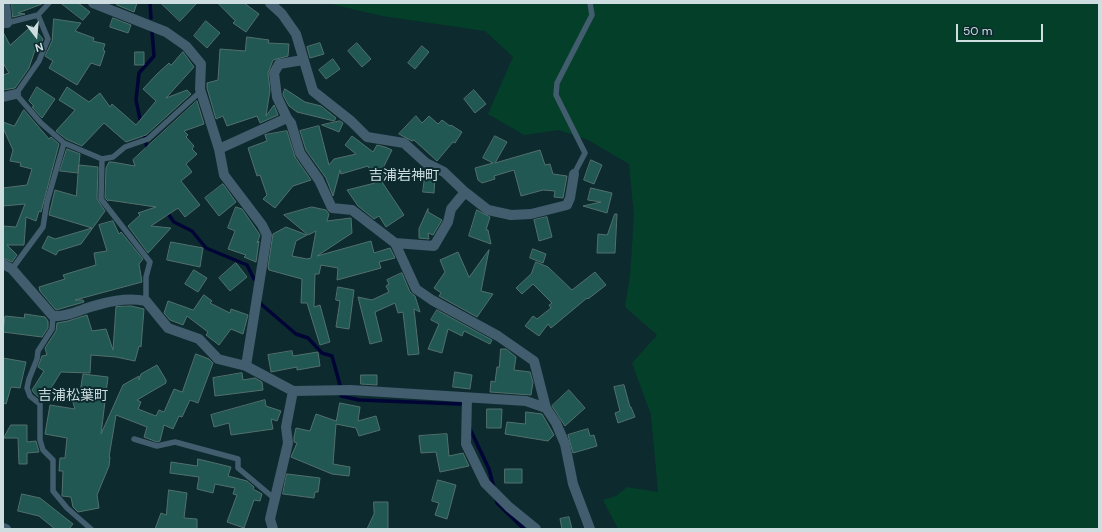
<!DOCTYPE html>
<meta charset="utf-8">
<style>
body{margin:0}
#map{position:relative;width:1102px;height:532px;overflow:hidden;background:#0d2a2f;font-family:"DM Sans",sans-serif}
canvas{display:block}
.frame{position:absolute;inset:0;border:4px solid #cddde0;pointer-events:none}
.north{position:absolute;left:16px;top:16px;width:40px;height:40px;-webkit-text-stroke:3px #0d2a2f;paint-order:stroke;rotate:164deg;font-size:11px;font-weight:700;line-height:16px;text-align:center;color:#cddde0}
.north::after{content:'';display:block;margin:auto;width:14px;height:18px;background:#cddde0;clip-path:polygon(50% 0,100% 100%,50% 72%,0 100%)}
.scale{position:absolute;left:956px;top:24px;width:87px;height:18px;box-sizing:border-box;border:2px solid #cddde0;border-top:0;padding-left:5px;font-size:12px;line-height:14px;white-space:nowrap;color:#cddde0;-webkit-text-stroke:3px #0d2a2f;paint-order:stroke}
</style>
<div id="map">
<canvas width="1102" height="532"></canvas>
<div class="frame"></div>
<div class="north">N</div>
<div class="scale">50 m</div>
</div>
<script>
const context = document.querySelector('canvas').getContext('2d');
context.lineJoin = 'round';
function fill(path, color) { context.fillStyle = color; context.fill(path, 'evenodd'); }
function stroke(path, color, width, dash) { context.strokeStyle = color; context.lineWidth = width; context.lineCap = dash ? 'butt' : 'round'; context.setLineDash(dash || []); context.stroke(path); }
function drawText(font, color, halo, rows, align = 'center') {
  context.font = font + ' "DM Sans","Noto Sans JP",sans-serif'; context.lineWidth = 4; context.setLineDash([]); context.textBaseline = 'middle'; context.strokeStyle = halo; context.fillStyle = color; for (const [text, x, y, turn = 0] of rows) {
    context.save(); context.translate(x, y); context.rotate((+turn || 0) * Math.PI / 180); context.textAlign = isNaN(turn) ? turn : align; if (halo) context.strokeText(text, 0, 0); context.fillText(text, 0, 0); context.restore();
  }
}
fill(new Path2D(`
 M327,3H1099V529H618L603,500L616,496L627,487L658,492L651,415L632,363L657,335L625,307L630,276L634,216L629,164L588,140L559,130L524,135L488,114L513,57L485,31L382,16Z`), '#043f29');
stroke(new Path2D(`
 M150,3L151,18
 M141,124L136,100L139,73L154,56L152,31
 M143,132L148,151
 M166,211L174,222L192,231L206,248L247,265L254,279
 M259,300L261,304L296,334L308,338L322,353L332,356L340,385
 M341,396L359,400L461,404
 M470,429L489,469L494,488
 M496,498L497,503L524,529`), '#000536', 3.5);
const building = new Path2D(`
 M12,3H42V4L18,13L25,14L13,17Z
 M61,3H78L90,12L83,20Z
 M117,3H137L134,12L117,5Z
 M161,3H197L180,21Z
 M218,3H244L259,14L246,32L233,23L235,21Z
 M113,18L131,25L128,33L110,27Z
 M54,19L81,23L75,31L94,38L93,41L105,44L103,50L105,51L100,66L91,63L77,85L49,68L53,61L45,56L52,41Z
 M206,21L220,33L207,48L194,36Z
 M32,26L43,39L38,52L35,50L29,68L15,88L3,90V75L9,73L3,63V32L10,45Z
 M247,37L269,40L268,43L289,44L288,56L273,60L268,73L270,90L266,116L274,105L278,115L260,123L257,116L227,126L223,116L216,119L207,88V83L218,80L220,49L245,51Z
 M320,43L324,54L310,58L307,47Z
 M357,43L371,59L362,67L348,51Z
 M422,46L429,52L415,69L408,63Z
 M135,52H144V65H135Z
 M183,52L194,67L166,98L187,90L191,94L146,135L126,142L104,123L82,146L66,139L56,131L75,110L59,100L67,87L89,102L100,93L110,107L112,104L136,125L156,101L143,89L157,74L169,63L171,65Z
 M333,59L340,69L326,79L319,70Z
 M37,87L55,99L42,118L32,107L34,106L29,101Z
 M285,89L305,102L321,106L336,118L334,121L297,112L289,106L283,95Z
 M474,90L486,104L475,113L464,99Z
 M197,101L204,124L184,131L188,135L186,137L194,146L192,149L197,154L186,164L192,172L181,181L200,205L185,217L178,208L151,226L171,228L148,253L128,226L140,215L138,213L156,207L108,200V201L105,198L106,168L109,162H112L135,166L133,160Z
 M24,110L49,139L51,137L59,144L41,212L39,211L36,221L26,217L24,245H7L17,255L12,262L3,258V226L16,227L25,204L3,206V188L27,185L32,169L20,166L21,163L10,161L13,150L3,128V122L14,126Z
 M416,116L422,123L429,116L438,124L442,120L450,126L451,125L462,132L455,143L453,142L437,161L414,140L412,141L399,134Z
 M340,121L343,123L339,132L322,125Z
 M319,126L329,165L334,159L356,154L345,145L352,136L373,152L377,145L385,147L392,150L383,168L388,180L382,182L404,215L386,227L379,216L374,219L358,206L347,190L375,183L368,166L341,174L340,170L333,196L326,178L306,150L300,131Z
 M287,131L295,157L311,180L293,186L275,208L263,199L267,195L260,175L257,176L248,148L267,141L265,135Z
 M495,136L507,142L495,163L540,150L545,165L550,164L553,174L567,176L563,198L554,197L555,191L543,190L521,196L514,170L494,176L495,179L482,183L478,180L475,168L493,163L483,158Z
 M67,149L80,154L78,173L60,171Z
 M591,160L602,165L594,184L584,180Z
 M79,165L98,167L97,199L105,211L81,244L58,251L56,255L42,248L48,236L55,239L92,228L49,215L55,190L76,196Z
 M426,170L435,176L434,193L423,192Z
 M223,184L236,202L219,216L205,198Z
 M591,188L612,193L607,213L583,206L601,202L588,200Z
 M236,207L242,209L260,235L257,243L259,241L256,262L244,257L246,255L228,249L235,231L228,228Z
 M312,207L326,210L329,214L327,221L351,218L352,233L317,256L371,241L374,253L390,248L395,258L379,262L381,268L337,280L338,268L321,265L319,274H315L314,307L320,305L330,342L320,345L307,303H301L302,279L269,270L268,267L273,234L286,227L307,235L296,241L292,256L307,259L311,258L316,231L308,235L284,215Z
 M428,209V212L442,220L433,235L428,233L429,239L419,238V229Z
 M477,210L490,217L486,230H488L491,244L469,236Z
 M615,214H617L615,253H597L598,234L607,235Z
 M547,217L552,237L539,241L534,220Z
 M113,221L119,234L121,232L143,259L139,264L142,282L75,300H83L84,302L56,310L40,291L39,287L65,279L63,275L96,265L94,253L107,251L99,225Z
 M171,242L203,248L200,267L167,260Z
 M533,249L546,254L543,263L530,258Z
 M489,250L481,291L493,294L477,317L439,296L441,293L434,288L445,272L440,260L458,252L469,277Z
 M536,262L548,267L572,290L595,272L606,285L588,299L587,298L551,328L548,324L539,336L525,326L533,316L537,319L551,308L549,305L552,303L533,284L522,294L516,288L531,274Z
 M236,263L247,277L230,291L219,278Z
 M194,270L207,278L198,292L185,284Z
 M402,273L410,292L415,296L420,312L414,309L419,354L408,355L403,312L398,313L395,303L375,312L382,341L370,344L358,297L372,300L389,292L386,286L389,284L387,280Z
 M338,287L354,290L349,329L336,327L340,301L336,300Z
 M204,295L212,301L210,303L230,313L231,309L248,315L243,334L231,329L219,345L206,335L208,332L187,316L183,325L170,320L164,313L168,301L193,310Z
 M131,306L144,309L141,347L139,346L135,361L116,357L91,355L90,373L61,372L43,401L34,393L32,390L44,371L38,367L42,356L47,355L45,348L56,331L57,323L68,321L87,315L92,331L106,329L113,350L116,307Z
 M437,310L492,340L490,344L464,331L462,336L448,329L442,353L428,349L439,324L431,320Z
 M25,314L45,317L48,321V328L42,337L3,332L5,316L24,318Z
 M501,349H506L516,357L514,370L530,372L533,382L531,395L490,392L491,381L495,382L497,367H499Z
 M292,351L293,356L318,352L320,366L297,370V367L271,372L268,355Z
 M196,354L209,359L213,363L198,403L190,400L182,417L179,416L173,429L164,425L160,441L157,442L144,437L147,427L116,415L109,457H110L109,466L97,495L99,508L78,512L73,507L71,497L62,496L63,471H59L60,458H65L67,438L45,434L50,405L75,409L72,399L79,398L83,374L108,377L101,434L123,385L139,376V380L141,374L157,365L166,380V383L137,400L141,402L138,409L156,416L159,410L164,412L174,389L182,392Z
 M3,358L26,362L20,388L11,387L6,404L3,403Z
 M455,372L472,375L470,389L453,387Z
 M242,373L243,380L255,378L262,382L263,390L215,396L213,378Z
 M361,375H377V385L361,384Z
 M624,385L630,407H631L635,417L618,423L615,413L620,411L614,387Z
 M569,390L585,408L565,426L552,406Z
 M265,400L266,406L281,411L277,421L271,419L273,429L231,435L229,423L214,427L211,415Z
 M340,403L360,407L358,421L376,416L380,430L359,436L356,428L336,424L333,464L350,467L349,476L332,474L291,457L297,443L294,442V437L296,428L310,431L316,414L336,421Z
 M487,409H502L501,428H487Z
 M526,412L542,414L554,435L548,441L505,434L507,422L525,424Z
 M11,425H27V442L36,441L39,452L27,453V464H19L18,438H4Z
 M588,429L590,436L594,435L597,446L573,453L568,435Z
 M447,434L449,456L463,453L469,466L440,472L436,452L421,453L419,436Z
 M198,459L231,467L228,476L247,481L254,487L253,489L262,494L260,501L254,500L244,528L227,522L237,495L233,494L235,488L215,484L213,493L197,489L199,477L170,473L171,462L197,466Z
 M505,469H522V483H505Z
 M287,474L320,478L318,492H315L314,498L283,494Z
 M438,480L456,485L447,519L435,515L439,503L432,501Z
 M169,490L187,493L184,518L197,519V529H155L161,513L166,515Z
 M22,494L40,498L73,524L69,529H55L39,516L18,511Z
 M374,502H388V529H367L374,514Z
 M569,517L572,529H562L560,519Z`);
fill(building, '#215853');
stroke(building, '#52706c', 1);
stroke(new Path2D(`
 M3,26L7,23L38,15
 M64,143L102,159L113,157L125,147L148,139L201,91
 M102,159L101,199L150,262L146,277V301
 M574,174L585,153L556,95L557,83L592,15L590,3
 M12,269L43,227L47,202L64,143L41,123L16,94L39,61L48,39L38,15L49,3
 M53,316L52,329L38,351L37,359L29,379L27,388L30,396L40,404V440L43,450L53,460V491L67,508L91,529
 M134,439L157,446L175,442L238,459V468L275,499`), '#415d6e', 5.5);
stroke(new Path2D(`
 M5,3L7,23
 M93,3L166,32L186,46L201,64L200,89L219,149L224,175L262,225L267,235L246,366
 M270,3L282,14L296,34L313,91L351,121L367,137L404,143L426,163L444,172L465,192L488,210L511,215L531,214L567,205L570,198L574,174
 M3,97L16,94
 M287,118L291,123L300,153L319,180L332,208L352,210L395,243L416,289L432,300L498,336L534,361L546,408L556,423L565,444L573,484L590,529
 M219,149L287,118L277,97L274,73L279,64L303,60
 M395,243L434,246L448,222L451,209L465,192
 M3,264L12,269L53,316C65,317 76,312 87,308C106,302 126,297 146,301L168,328L199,339L218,359L246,366L293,391L351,390L526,401L546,408
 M467,398L466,444L485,483L509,507L536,529
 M273,529L270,519L288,443L286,427L293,391`), '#415d6e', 10);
stroke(new Path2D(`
 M3,528L6,529`), '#415d6e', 10);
drawText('14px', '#cddde0', '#0d2a2f', [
 ["吉浦岩神町",404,176],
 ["吉浦松葉町",73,396]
]);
</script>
